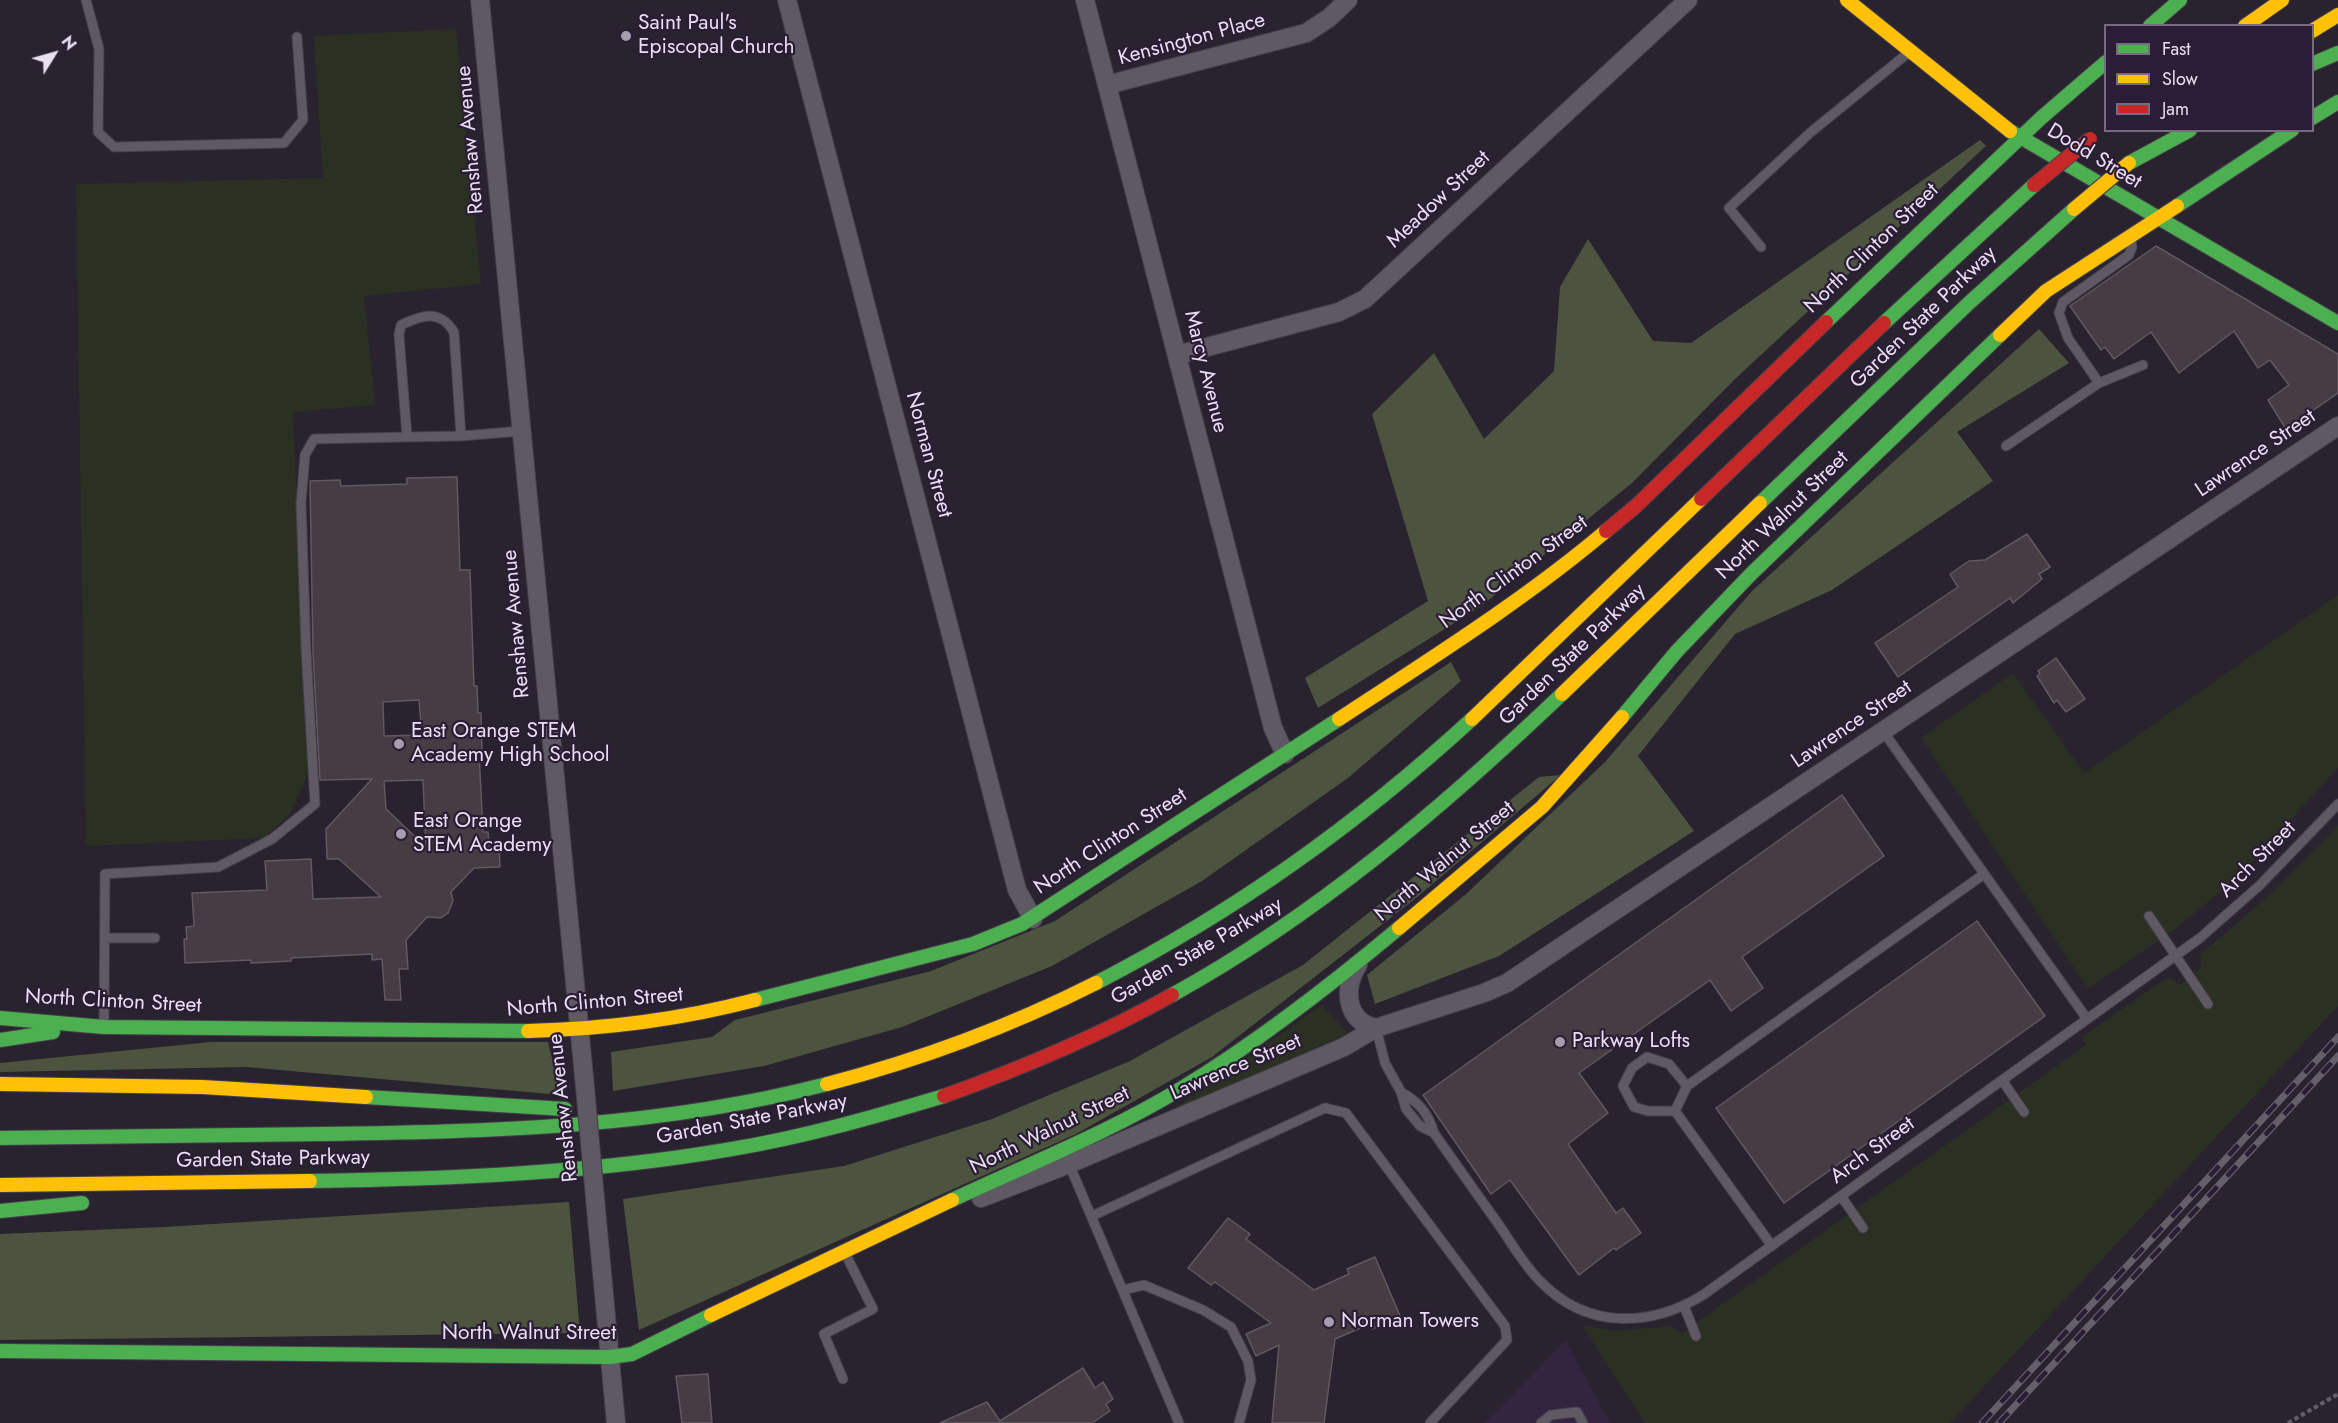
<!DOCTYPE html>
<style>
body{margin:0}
#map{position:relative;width:2338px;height:1423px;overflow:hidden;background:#29232f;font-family:Jost,sans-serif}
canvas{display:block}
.legend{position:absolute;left:2104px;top:24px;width:210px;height:108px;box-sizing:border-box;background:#2a1d35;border:2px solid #766b80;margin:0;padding:8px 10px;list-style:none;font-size:18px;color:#e8dff0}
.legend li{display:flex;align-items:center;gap:12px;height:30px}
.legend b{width:30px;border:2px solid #766b80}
.north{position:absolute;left:24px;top:24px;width:60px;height:60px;-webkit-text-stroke:4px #2a1d35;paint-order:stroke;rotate:53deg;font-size:16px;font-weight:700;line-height:24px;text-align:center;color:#e8dff0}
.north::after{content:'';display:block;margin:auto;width:21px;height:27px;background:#e8dff0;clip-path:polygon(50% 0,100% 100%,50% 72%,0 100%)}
</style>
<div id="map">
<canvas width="2338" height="1423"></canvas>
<ul class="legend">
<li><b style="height:8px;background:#4caf50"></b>Fast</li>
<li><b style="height:8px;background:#ffc107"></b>Slow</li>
<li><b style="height:8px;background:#c62828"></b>Jam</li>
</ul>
<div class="north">N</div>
</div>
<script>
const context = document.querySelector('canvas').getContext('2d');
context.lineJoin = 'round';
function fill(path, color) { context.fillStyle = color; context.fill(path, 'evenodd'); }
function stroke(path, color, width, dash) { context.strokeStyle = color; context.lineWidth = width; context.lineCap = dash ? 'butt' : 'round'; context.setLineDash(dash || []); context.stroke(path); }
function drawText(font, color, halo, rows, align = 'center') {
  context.font = font + ' Jost,sans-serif'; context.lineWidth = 4.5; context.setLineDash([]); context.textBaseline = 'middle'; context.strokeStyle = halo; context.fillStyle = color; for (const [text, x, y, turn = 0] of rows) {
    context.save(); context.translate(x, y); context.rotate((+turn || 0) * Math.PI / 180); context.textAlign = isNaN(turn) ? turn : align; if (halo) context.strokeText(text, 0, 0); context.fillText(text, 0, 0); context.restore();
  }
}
fill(new Path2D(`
 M1566,1340L1610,1423H1485Z`), '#332540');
fill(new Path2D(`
 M456,29L481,284L364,296L375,405L293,412L308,774L291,812L264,838L86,846L76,184L323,178L314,36Z
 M2338,595V768L2240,875L2174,930L2088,989L1921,738L2013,673L2084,773Z
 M2338,825V1006L1950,1423H1645L1582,1325L1613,1331L1672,1326L1682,1333L2086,1045L2082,1037L2162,981L2169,978L2181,984L2201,968L2200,954C2250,914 2295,872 2338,825Z
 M1322,1005L1348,1033L1169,1112Z`), '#2b3122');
fill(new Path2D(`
 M1980,140L1986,146L1735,379L1632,483L1480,607L1318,708L1305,678L1428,601L1372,414L1434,353L1484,439L1554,371L1560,287L1588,239L1653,341L1691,343Z
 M2039,329L2069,363L1957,432L1993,481L1832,590L1735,634L1638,756L1694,831L1499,956L1375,1004L1367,975L1465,895L1605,762L1751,592Z
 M1451,662L1461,681L1348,778L1202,881L1052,966L902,1027L764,1066L613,1091L611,1052L712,1037L735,1020L931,971L1055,921Z
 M1561,775L1416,898L1212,1057L1076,1134L639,1330L623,1199L844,1166L992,1119L1130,1061L1303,965L1539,777Z
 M211,1042H548L561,1095L246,1067L0,1072V1063Z
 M569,1202L580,1333L0,1340V1234L164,1227Z`), '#4c543f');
const building = new Path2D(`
 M2156,246L2338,354V393L2286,429L2268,400L2289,385L2270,360L2258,368L2234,331L2179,373L2151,332L2114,359L2105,347L2101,350L2070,306Z
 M457,477L460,570H470L474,686H477L478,713H481L482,752H479L483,832H488L489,843H499L500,867L474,868L451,892L453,901L448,913L441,918L427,917L406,940L408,969H399L401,1000H385L382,959L372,960V954L291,958V961L251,963V960L185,963L184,939H187L186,927L194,926L192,893L267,890L265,861L311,859L313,899L381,897L339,859H327L326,829L372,779L320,780L313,654L310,481L340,480L341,486L407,484V478ZM419,700L422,735L384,736L383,702ZM423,780L426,847L386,809L384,781Z
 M2027,534L2050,567L2039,574L2042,579L2013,603L2010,598L1898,677L1875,643L1958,587L1950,574L1969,561L1985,560Z
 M2056,658L2085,699L2066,712L2057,700L2054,703L2037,676L2040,674L2038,671Z
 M1842,795L1884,856L1742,957L1763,988L1731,1011L1710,980L1579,1073L1608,1113L1568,1144L1616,1213L1623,1208L1641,1233L1616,1250L1614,1248L1579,1275L1510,1180L1491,1194L1423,1095Z
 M1977,921L2045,1016L1784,1203L1716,1108Z
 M1228,1218L1250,1234L1246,1239L1314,1290L1349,1274L1347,1269L1375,1257L1401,1318L1372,1329L1370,1324L1335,1339L1324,1423H1272L1279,1345L1256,1356L1246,1334L1271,1323L1215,1282L1211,1285L1188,1268Z
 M1083,1368L1095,1388L1103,1382L1113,1399L1106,1404L1110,1411L1092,1423H940L987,1402L1000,1421Z
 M708,1374L712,1423H682L676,1376Z`);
fill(building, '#463c44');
stroke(building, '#625860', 1.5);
const lane = new Path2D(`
 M86,0L99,49L98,132L114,147L284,143L303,120L297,37
 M1761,247L1729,208L1811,132L1908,53
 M2099,383L2143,365
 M461,436L454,332C440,309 423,315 401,325L399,335L407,437L461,436L521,431
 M2006,446L2099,383L2068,338L2059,313L2063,302L2129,255L2132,247L2131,241
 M1883,731L2087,1019
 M2149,916L2208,1004
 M105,938H155
 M104,1024L105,874L218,867L272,839L315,804L306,649L301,503L305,455L314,439L407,437
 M1376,1028L1385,1063L1401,1092L1406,1109L1420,1126L1434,1133
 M2002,1080L2024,1112
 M1401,1092C1419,1102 1428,1113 1434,1133C1455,1163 1476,1193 1497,1222C1511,1242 1523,1264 1540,1281C1586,1329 1649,1328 1703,1295L2200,938L2260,885L2338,804
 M1675,1111H1648L1634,1107L1623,1086L1632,1068L1647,1057L1669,1064L1687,1086
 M1069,1164L1179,1423
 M1841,1196L1863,1228
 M1092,1216L1325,1108L1346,1113L1505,1326L1507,1340L1430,1423
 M1772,1246L1675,1111L1687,1086L1984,874
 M1123,1290L1144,1285L1203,1310L1231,1327L1248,1361L1251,1380L1239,1423
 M1684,1306L1696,1336
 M843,1379L824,1334L873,1309L845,1253
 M1541,1423L1551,1415L1577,1412L1583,1423`);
const street = new Path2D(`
 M480,0L585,1087
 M787,0L1017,890L1033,919
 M1085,0L1273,728L1285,754
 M1107,85L1306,33L1329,18L1348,0
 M1177,355L1339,312L1365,299L1688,0
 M1358,965C1343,986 1345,1022 1376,1028
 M981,1198L1069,1164L1344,1047L1376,1028L1484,993L1507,983L2338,426
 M596,1209L616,1423`);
const fast = new Path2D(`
 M2150,26L2180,0
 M2312,64L2338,53
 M2312,118L2338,102
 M2010,131L2338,323
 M2129,163L2190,130
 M2177,206L2292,130
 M1826,322L2041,118L2106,62
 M1884,323L2034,185
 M1760,503L1970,302L2074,209
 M1622,717L1677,651L1752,573L2000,335
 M1096,983C1237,910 1355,826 1472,719
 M1172,995C1317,915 1442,808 1562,694
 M755,1000L973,944L1022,924L1339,719
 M0,1018L104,1027L528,1031
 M0,1040L53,1032
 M366,1097L565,1109
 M0,1138C107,1137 215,1135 322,1134C493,1132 662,1127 827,1084
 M310,1181C451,1179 593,1173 732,1149C804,1137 874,1117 944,1096
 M952,1200C1029,1164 1110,1132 1182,1088C1259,1041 1331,985 1399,928
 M0,1211L82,1203
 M0,1351L610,1357L632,1354L711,1315`);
const slow = new Path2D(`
 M1847,0L2010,131
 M2245,26L2282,0
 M2312,31L2338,15
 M2000,335L2046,291L2177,206
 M1562,694L1760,503
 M1339,719C1430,659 1523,601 1606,531
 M1472,719L1701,499
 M1399,928L1542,807L1622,717
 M528,1031C607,1029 679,1020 755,1000
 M0,1084L202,1087L366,1097
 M827,1084C919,1060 1011,1026 1096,983
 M0,1185L310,1181
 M711,1315L952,1200`);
const jam = new Path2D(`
 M1701,499L1884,323
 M1606,531L1636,506L1826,322
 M944,1096C1022,1068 1099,1036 1172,995`);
stroke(lane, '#453f4a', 11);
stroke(street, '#453f4a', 20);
stroke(fast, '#453f4a', 16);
stroke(slow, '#453f4a', 16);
stroke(jam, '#453f4a', 16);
stroke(new Path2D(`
 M2288,1423L2338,1394`), '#625e66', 4, [4.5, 3]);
stroke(lane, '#5f5964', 9);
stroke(street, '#5f5964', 18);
stroke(fast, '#4caf50', 14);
stroke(slow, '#ffc107', 14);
stroke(jam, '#c62828', 14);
const rail = new Path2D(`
 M1982,1423L2338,1037
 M1999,1423L2338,1056`);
stroke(rail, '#645f69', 7);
stroke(rail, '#2a1d35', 4.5, [14]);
const streetBridge = new Path2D(`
 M585,1087L596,1209`);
const slowBridge = new Path2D(`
 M2074,209L2129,163`);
const jamBridge = new Path2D(`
 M2034,185L2090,139`);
stroke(streetBridge, '#453f4a', 20, []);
stroke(slowBridge, '#453f4a', 16, []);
stroke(jamBridge, '#453f4a', 16, []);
stroke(streetBridge, '#5f5964', 18);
stroke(slowBridge, '#ffc107', 14);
stroke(jamBridge, '#c62828', 14);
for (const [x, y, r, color] of [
 [626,36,6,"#a59dac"],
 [399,744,6,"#a59dac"],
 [401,834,6,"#a59dac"],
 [1560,1042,6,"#a59dac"],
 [1329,1322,6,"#a59dac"]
]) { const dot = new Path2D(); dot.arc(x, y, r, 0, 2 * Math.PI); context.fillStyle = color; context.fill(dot); stroke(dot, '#2a1d35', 2); }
drawText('21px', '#e8dff0', '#2a1d35', [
 ["Saint Paul's",638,24],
 ["Episcopal Church",638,48],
 ["East Orange STEM",411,732],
 ["Academy High School",411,756],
 ["East Orange",413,822],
 ["STEM Academy",413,846],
 ["Parkway Lofts",1572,1042],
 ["Norman Towers",1341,1322]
], 'left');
drawText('21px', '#e8dff0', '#2a1d35', [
 ["Kensington Place",1192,40,-15],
 ["Renshaw Avenue",471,140,-95],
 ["Dodd Street",2094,157,31],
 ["Meadow Street",1439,200,-43],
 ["North Clinton Street",1872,249,-44],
 ["Garden State Parkway",1924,318,-44],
 ["Marcy Avenue",1205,372,76],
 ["Lawrence Street",2256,454,-34],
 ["Norman Street",928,455,75],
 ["North Walnut Street",1783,516,-44],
 ["North Clinton Street",1514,573,-36],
 ["Renshaw Avenue",517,624,-95],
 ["Garden State Parkway",1573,655,-44],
 ["Lawrence Street",1852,725,-34],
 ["North Clinton Street",1111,842,-33],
 ["Arch Street",2258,860,-45],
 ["North Walnut Street",1445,862,-40],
 ["Garden State Parkway",1197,952,-30],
 ["North Clinton Street",113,1002,3],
 ["North Clinton Street",595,1003,-5],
 ["Lawrence Street",1236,1068,-23],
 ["Renshaw Avenue",564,1108,-96],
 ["Garden State Parkway",752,1120,-11],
 ["North Walnut Street",1050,1131,-26],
 ["Arch Street",1873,1151,-36],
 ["Garden State Parkway",273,1160,-1],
 ["North Walnut Street",529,1334]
]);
</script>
